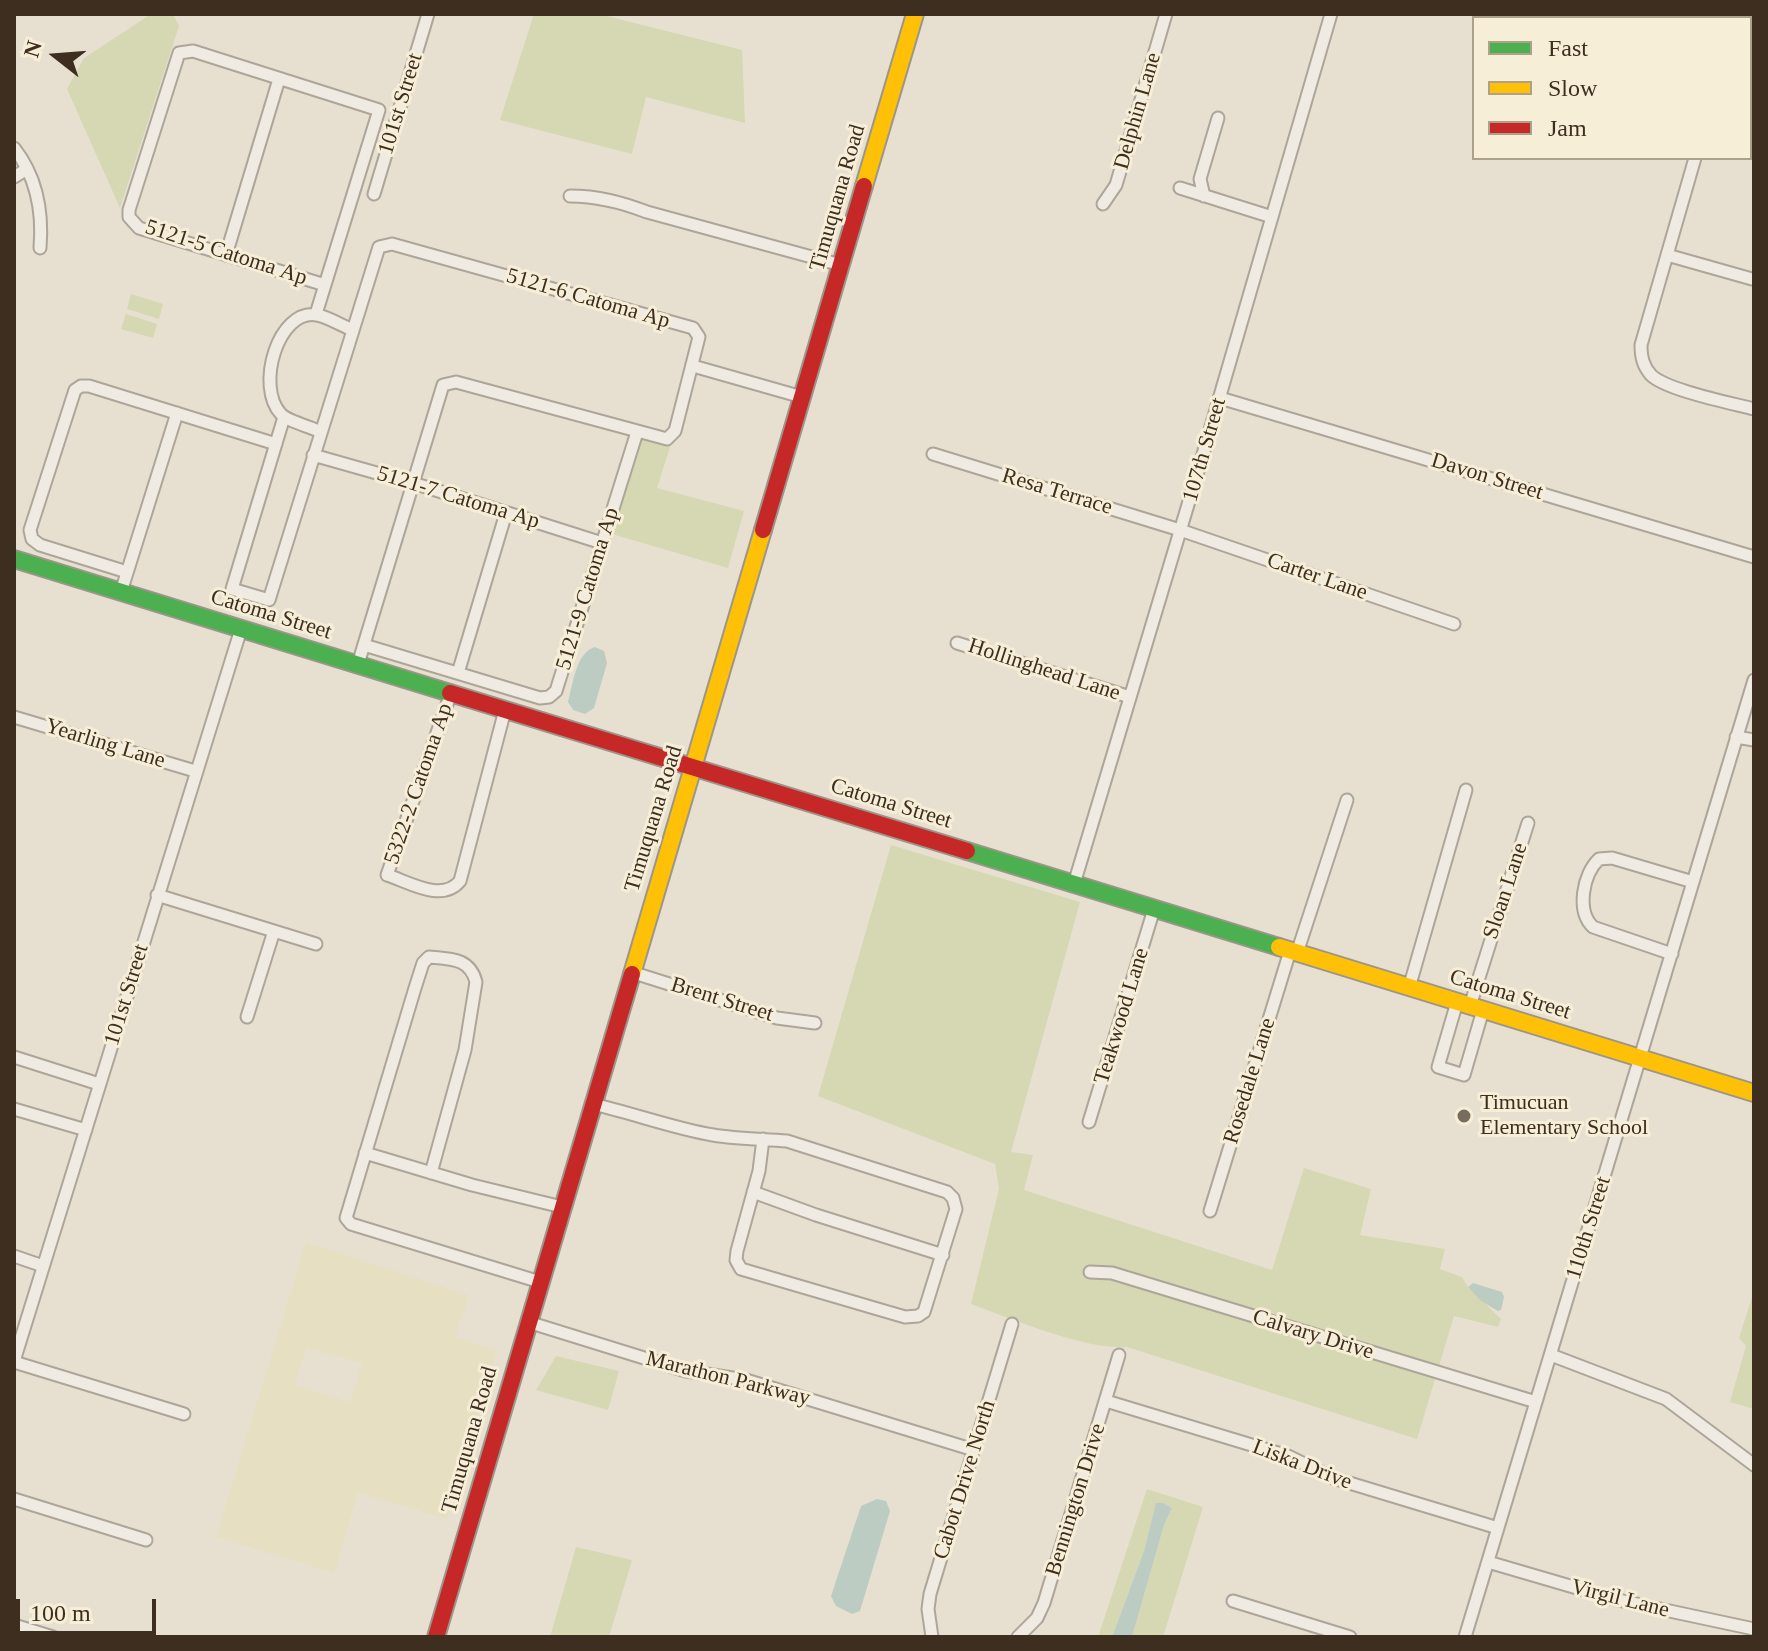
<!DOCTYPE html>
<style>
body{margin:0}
#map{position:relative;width:1768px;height:1651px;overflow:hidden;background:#e7e0d1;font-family:Georgia,serif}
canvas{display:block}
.frame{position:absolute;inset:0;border:16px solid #3d2e20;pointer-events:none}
.legend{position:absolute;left:1472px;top:16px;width:280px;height:144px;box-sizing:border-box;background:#f7eed8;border:2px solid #ada18e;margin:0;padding:10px 14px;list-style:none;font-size:24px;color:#3d2e20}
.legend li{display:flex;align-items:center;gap:16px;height:40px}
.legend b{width:40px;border:2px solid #ada18e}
.north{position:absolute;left:16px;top:16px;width:80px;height:80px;-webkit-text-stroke:6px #f7eed8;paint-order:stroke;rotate:287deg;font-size:22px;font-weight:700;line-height:32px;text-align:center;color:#3d2e20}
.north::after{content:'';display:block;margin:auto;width:28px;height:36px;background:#3d2e20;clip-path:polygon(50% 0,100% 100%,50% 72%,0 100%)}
.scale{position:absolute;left:16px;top:1599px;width:140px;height:36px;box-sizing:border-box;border:4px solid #3d2e20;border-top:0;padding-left:10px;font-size:24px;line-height:28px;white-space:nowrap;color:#3d2e20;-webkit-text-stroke:6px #f7eed8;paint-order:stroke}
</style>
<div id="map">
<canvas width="1768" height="1651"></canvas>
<div class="frame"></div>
<ul class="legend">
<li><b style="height:10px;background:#4caf50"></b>Fast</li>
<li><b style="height:10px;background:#ffc107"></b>Slow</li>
<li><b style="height:10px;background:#c62828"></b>Jam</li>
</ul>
<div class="north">N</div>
<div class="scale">100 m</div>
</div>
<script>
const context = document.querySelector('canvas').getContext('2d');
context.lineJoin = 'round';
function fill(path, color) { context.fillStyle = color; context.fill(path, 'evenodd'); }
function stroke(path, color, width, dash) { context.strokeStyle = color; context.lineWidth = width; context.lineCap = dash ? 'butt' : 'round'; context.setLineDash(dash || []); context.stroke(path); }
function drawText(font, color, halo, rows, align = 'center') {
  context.font = font + ' Georgia,serif'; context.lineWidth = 6; context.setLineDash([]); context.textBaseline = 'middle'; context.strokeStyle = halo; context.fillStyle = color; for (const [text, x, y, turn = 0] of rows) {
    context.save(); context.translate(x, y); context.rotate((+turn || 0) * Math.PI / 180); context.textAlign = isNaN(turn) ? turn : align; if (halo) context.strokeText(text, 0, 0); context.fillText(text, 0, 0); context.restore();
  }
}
fill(new Path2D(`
 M306,1242L469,1295L455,1337L497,1350L447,1519L358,1493L334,1573L216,1537ZM306,1348L362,1363L350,1402L295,1385Z`), '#e6dfc2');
fill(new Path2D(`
 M151,14H173L179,26L120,208L67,89L84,58Z
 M534,14H599L742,50L745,123L646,97L632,154L500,120Z
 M131,294L163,304L159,319L127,309Z
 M126,314L157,324L153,338L121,329Z
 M641,440L671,444L657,488L744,511L728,568L612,534Z
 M891,845L1080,902L1011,1152L1033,1155L1024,1190L1272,1270L1304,1168L1371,1189L1360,1235L1445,1249L1440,1269L1462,1277L1468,1287L1501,1319L1498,1327L1454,1316L1417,1439L1127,1347C1085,1350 1012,1319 971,1304L999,1189L995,1164L818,1096Z
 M1754,1291V1409L1730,1402L1746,1346L1739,1338Z
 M556,1356L619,1371L608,1410L536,1390Z
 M1147,1489L1203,1507L1163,1637H1132L1164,1525L1172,1508L1163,1503L1156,1504L1144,1551L1112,1637H1098Z
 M576,1547L632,1560L609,1637H550Z`), '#d6d7b3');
fill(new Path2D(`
 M595,647L604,651L607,663L594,708L585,714L573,710L568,702C573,684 576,652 595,647Z
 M1473,1283L1502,1292L1504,1297L1501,1310L1498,1311L1481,1301L1468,1287Z
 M877,1499L886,1501L890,1511L860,1611L852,1614L836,1606L831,1596L861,1506Z
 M1156,1503H1163L1172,1508L1164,1525L1132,1637H1112L1144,1551Z`), '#bcccc2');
const street = new Path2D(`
 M1735,18L1736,14
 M1750,22L1754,23
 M14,148C37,177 43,212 40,248
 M1750,151L1754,152
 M1695,158L1641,345C1641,357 1643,366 1651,375C1666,390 1731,403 1754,409
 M14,177L27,169
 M1180,188L1272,217
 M374,194L428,14
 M570,196C598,196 621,202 647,212L841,265
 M1204,196L1200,179L1218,118
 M1103,204L1116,185L1166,14
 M226,255L279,79
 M1667,255L1752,279
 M316,314L379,110L193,51L179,53L129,210V217L139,228L325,285
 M693,366L802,397
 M1220,398L1754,557
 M284,417L232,589L269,600L379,247L392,244L693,328L699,337L675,431L667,439L456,382L443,385L358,664
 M321,432C311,427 287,421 281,414C255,387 278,308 317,315C328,317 341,325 352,330
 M933,454L1180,530L1454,624
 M313,455L426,487L602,543
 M127,572L40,545L32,539L30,530L75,390L81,386H89L276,444
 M121,592L177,413
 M957,643L1130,697
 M364,645L540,698L549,697L556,691L637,432
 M458,673L506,513
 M451,693L387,875C409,882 442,903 460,881L505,710
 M14,717L195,771
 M1736,737L1754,740
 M1074,884L1199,468L1331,14
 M157,895L316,944
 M1297,953L1347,800
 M1672,954L1593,927C1576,911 1583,874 1599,859L1612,858L1693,882
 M631,972L777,1018L815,1023
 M1409,988L1466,790
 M1457,1002L1438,1067L1464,1075L1483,1010
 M1470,1006L1528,823
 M247,1017L274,931
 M14,1057L99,1084
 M592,1104C633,1113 672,1128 713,1135C737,1139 762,1139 787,1141L947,1192L953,1198L956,1209L924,1312L918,1316L905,1317L741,1269L736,1260L737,1251L759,1171L763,1139
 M14,1109L86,1130
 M1089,1122L1154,909
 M365,1153L472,1185L562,1207
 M431,1173L465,1050L476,982C470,958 451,959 429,957L423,963L415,988L346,1218L351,1224L540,1282
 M753,1192L816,1215L943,1255
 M1210,1211L1290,951
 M14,1256L43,1266
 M1090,1272L1112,1273L1536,1402
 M528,1322L686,1371L746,1380L974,1450
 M1551,1355L1666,1399L1754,1465
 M14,1361L241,629
 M14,1362L184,1414
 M1106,1401L1288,1456L1333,1478L1498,1528
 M14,1499L146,1540
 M1488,1562L1618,1600L1754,1629
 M1233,1601L1350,1637
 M14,1625L53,1637
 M932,1637L928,1609L930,1594L1012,1324
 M1018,1637L1037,1618L1044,1603L1119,1355
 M1465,1637L1754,680`);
const fast = new Path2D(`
 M14,559L450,693
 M967,851L1279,947`);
const slow = new Path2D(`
 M864,186L915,14
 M1279,947L1754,1093
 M632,974L763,530`);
const jam = new Path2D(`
 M763,530L864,186
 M450,693L967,851
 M436,1637L632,974`);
stroke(street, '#ada599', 15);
stroke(fast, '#9c958a', 20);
stroke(slow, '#9c958a', 20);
stroke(jam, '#9c958a', 20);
stroke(street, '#efebe3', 11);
stroke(fast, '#4caf50', 16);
stroke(slow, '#ffc107', 16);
stroke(jam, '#c62828', 16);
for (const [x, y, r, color] of [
 [1464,1116,8,"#786c5e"]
]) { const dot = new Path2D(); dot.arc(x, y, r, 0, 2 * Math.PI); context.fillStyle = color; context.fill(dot); stroke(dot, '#f7eed8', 3); }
drawText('22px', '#3d2e20', '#f7eed8', [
 ["101st Street",401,104,-73],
 ["Delphin Lane",1138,111,-74],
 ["Timuquana Road",838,198,-74],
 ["5121-5 Catoma Ap",226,253,18],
 ["5121-6 Catoma Ap",588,299,16],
 ["107th Street",1205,450,-74],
 ["Davon Street",1487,477,17],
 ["Resa Terrace",1057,492,17],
 ["5121-7 Catoma Ap",458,498,17],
 ["Carter Lane",1317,577,19],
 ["5121-9 Catoma Ap",588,589,-73],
 ["Catoma Street",271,615,17],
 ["Hollinghead Lane",1044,670,18],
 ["Yearling Lane",105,744,17],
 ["5322-2 Catoma Ap",419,784,-71],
 ["Catoma Street",891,804,17],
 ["Timuquana Road",654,819,-73],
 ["Sloan Lane",1506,891,-72],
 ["101st Street",127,995,-73],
 ["Catoma Street",1510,995,17],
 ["Brent Street",722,1000,17],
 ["Teakwood Lane",1122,1016,-73],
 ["Rosedale Lane",1250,1081,-73],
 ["110th Street",1589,1228,-73],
 ["Calvary Drive",1313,1335,17],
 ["Marathon Parkway",728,1379,14],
 ["Timuquana Road",470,1440,-74],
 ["Liska Drive",1302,1465,21],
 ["Cabot Drive North",965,1480,-73],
 ["Bennington Drive",1076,1500,-73],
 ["Virgil Lane",1620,1599,14]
]);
drawText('22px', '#3d2e20', '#f7eed8', [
 ["Timucuan",1480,1103],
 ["Elementary School",1480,1128]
], 'left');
</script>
